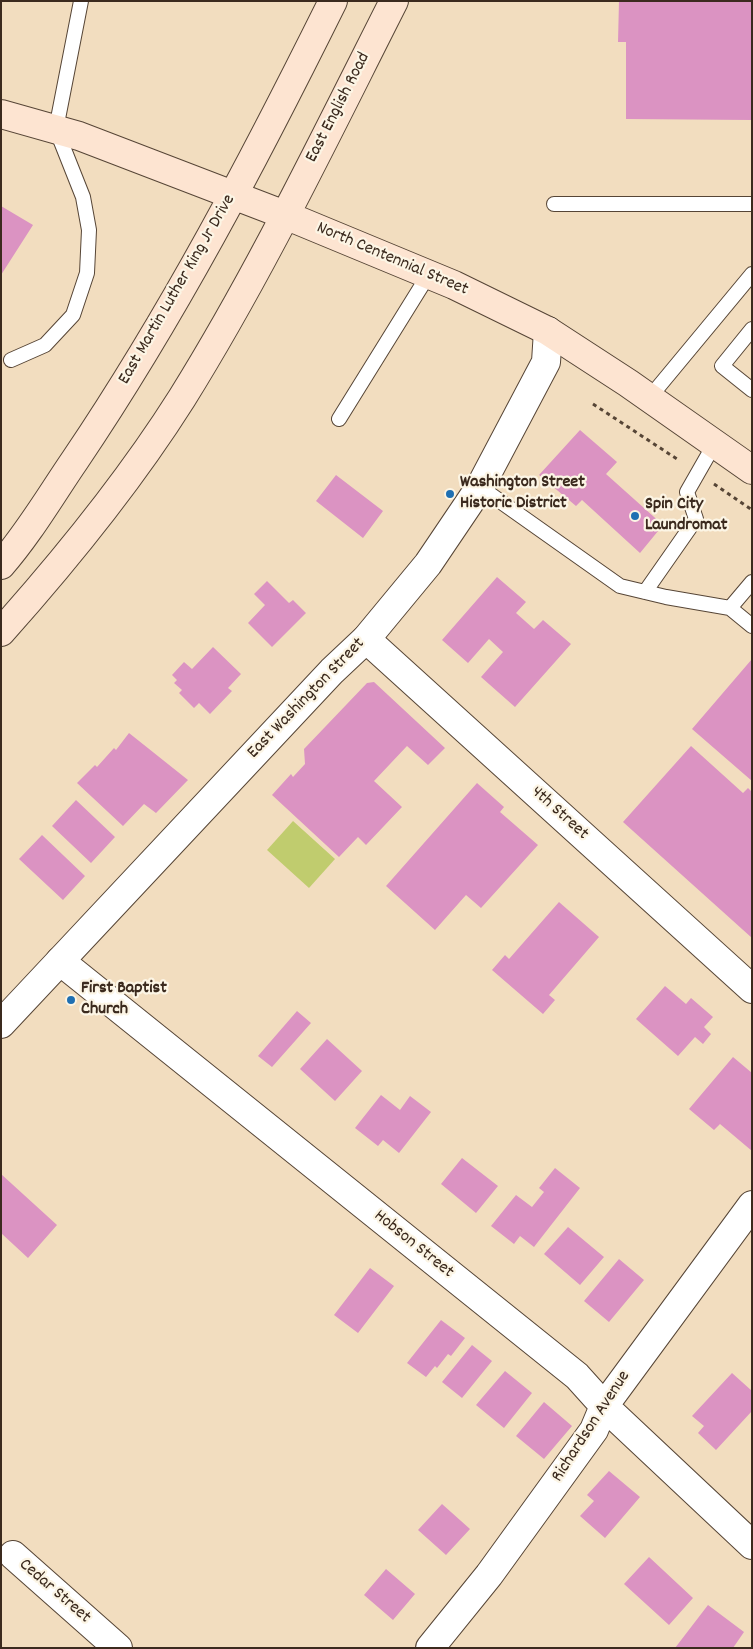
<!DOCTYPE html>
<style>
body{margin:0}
#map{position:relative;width:753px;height:1649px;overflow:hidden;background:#f2ddbf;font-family:Dekko,sans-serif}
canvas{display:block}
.frame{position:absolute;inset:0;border:2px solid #3b2a1e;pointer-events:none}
</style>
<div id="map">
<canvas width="753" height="1649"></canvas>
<div class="frame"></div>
</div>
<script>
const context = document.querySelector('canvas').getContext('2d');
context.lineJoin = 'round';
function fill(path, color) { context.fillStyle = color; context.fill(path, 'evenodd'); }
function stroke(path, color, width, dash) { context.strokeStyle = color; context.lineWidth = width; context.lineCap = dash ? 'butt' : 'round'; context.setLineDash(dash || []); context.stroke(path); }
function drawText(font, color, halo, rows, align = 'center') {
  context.font = font + ' Dekko,sans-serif'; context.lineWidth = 4.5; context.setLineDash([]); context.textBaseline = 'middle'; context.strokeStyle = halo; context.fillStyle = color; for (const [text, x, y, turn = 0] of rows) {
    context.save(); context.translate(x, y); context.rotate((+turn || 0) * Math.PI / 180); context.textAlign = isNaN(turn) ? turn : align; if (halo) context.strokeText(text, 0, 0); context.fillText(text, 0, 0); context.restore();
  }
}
fill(new Path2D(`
 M293,821L335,859L309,888L267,850Z`), '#c0cc6e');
fill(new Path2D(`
 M619,1H752V120L626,119V42H618Z
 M1,206L33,225L1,275Z
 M580,430L617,462L606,474L663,525L640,553L582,500L576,506L539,475Z
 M336,475L383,511L363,538L316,501Z
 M497,577L526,602L516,613L534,629L543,620L571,644L515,707L481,677L503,652L489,639L468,663L442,640Z
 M267,581L289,603L293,600L306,613L272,647L248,623L265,605L254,594Z
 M213,647L241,674L228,688L232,691L210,714L199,703L194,708L179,693L182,690L174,683L177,680L172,675L184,662L192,669Z
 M752,659V781L692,729Z
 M374,682L445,748L428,765L407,746L374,781L402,807L366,845L358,837L339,857L272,795L291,774L293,777L305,764L304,749L367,683Z
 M129,733L188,780L156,813L144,804L123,826L77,783L95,765L97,767L114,748L116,750Z
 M691,746L743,793L748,788L752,792V938L623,822Z
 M477,783L504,807L500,812L538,845L481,908L466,895L435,930L386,886Z
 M76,800L115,837L91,863L52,826Z
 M42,835L85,876L63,900L19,859Z
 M559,902L599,937L549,995L555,1000L543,1014L492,970L505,955L509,959Z
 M665,986L686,1004L691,998L713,1017L704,1027L711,1034L703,1044L695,1037L678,1056L636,1019Z
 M297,1011L311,1023L272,1067L258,1056Z
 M327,1039L362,1071L335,1101L300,1069Z
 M733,1057L752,1073V1151L720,1124L714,1130L689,1109Z
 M381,1095L400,1110L410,1096L431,1112L399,1153L383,1140L378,1146L355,1128Z
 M462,1158L498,1186L476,1213L441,1184Z
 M555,1168L580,1188L534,1247L520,1236L514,1244L491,1226L516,1195L532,1207L544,1192L539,1188Z
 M1,1174L57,1225L28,1258L1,1233Z
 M568,1227L604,1257L580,1285L544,1254Z
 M619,1259L644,1280L609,1322L584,1301Z
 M370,1268L394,1286L358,1333L334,1315Z
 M441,1320L465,1338L451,1356L448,1354L437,1368L435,1366L426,1377L407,1363Z
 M472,1345L492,1361L462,1398L442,1382Z
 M505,1371L532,1393L504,1428L476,1405Z
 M732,1373L752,1391V1411L716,1450L698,1433L704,1426L692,1416Z
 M544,1402L572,1426L544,1459L516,1436Z
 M609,1471L640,1497L605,1538L580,1516L594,1501L587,1495Z
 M442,1504L470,1529L446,1555L418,1530Z
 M649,1557L693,1598L669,1625L624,1584Z
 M386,1569L415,1594L393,1620L364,1595Z
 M708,1605L744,1632L733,1648H675Z`), '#db93c2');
const service = new Path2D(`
 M554,204H752
 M752,329L722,366L752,390
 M11,360L45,345L73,315L87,273L89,230L83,197L56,129L81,1
 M650,397L752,274
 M339,419L429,274
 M480,487L620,586L666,597L730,608L752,626
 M645,592L696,519L687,492L715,443
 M730,608L752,582`);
const minor = new Path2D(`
 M366,639L752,989
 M60,961L577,1376L604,1406L752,1545
 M13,1555L118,1648
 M430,1648L489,1575L594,1430L604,1406L752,1205`);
const tertiary = new Path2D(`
 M1,1024L332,671L366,639L428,564L480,487L546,362L548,331`);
const secondary = new Path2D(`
 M1,114L79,136L285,215L454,285L548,331L628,383L752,470
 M1,565C29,533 51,495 75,460C173,315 255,158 333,1
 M1,632C67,558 129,482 182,398C261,271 326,135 394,1`);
stroke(service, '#564536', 16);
stroke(minor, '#564536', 30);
stroke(tertiary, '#564536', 30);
stroke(secondary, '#564536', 30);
stroke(new Path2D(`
 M593,404L680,461
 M714,484L752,510`), '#564536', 3, [4, 4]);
stroke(service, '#fff', 14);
stroke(minor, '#fff', 28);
stroke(tertiary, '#fff', 28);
stroke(secondary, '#fde4d1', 28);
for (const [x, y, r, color] of [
 [450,494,5,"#1f6fb2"],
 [635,516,5,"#1f6fb2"],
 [71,1000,5,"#1f6fb2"]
]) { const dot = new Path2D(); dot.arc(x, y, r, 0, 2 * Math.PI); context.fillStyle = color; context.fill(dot); stroke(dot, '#fcf5e5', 2); }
drawText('18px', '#3b2a1e', '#fcf5e5', [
 ["East English Road",339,108,-63],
 ["North Centennial Street",392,260,23],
 ["East Martin Luther King Jr Drive",178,290,-60],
 ["East Washington Street",307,699,-46],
 ["4th Street",559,814,42],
 ["Hobson Street",413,1245,39],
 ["Richardson Avenue",592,1427,-57],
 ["Cedar Street",54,1592,41]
]);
drawText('bold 18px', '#3b2a1e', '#fcf5e5', [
 ["Washington Street",460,484],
 ["Historic District",460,505],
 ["Spin City",645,506],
 ["Laundromat",645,527],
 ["First Baptist",81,990],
 ["Church",81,1011]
], 'left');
</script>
